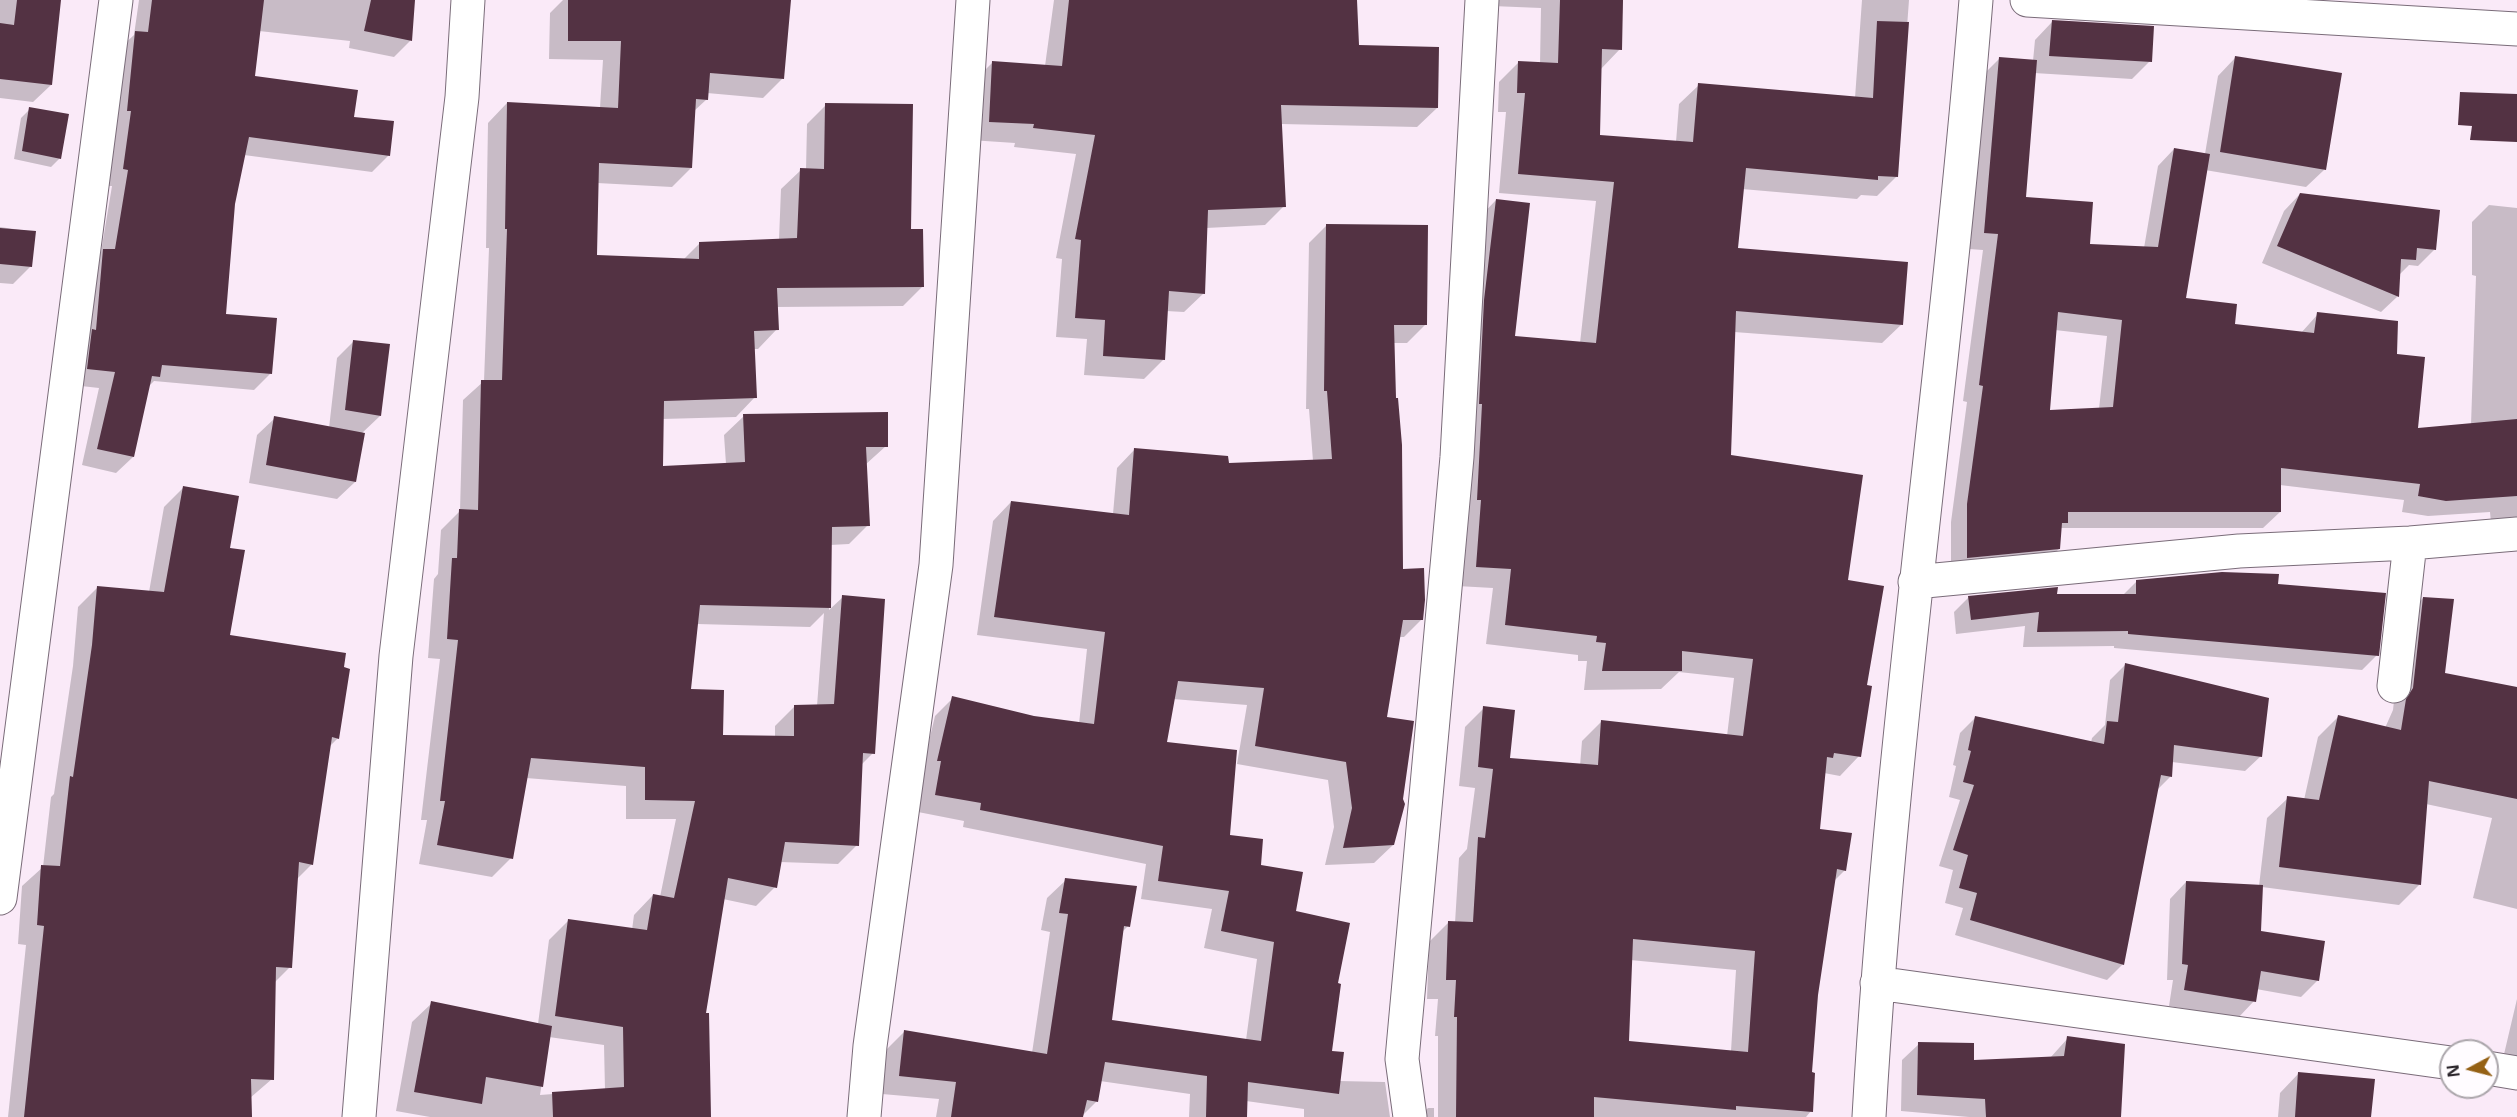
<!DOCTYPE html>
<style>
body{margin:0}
#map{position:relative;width:2517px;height:1117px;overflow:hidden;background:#faeaf8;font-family:"Open Sans",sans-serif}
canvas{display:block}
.north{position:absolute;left:2439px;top:1039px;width:60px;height:60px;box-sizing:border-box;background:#fffcff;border:2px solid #aba6ab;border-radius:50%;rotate:263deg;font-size:16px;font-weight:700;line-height:24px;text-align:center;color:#2c262c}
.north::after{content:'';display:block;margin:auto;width:21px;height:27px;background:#956115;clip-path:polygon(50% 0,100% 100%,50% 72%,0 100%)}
</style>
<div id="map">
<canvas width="2517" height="1117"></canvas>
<div class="north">N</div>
</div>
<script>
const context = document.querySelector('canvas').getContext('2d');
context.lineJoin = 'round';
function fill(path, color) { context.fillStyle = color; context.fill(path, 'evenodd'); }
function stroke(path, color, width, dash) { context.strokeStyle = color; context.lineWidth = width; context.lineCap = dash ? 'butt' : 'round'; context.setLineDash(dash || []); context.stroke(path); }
fill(new Path2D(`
 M0,0H60L51,85L33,102L0,98Z
 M139,0H414L410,41L394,57L349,48L350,41L259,31L253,78L353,118L389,155L372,172L244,155L234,204L225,315L270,374L254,390L154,381L148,387L133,457L116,473L82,465L99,388L72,385L87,267L101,252L112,186H107L119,49L134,35Z
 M563,0H764L782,79L763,98L707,93V99L693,112L691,168L672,187L597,183L596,256L683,260L699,244L779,240L781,189L801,170H806L807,124L826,105L909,231L923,286L903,306L776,307L777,329L758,349H754L755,397L736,417L662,419L661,467L726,464L724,435L744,416L886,446L865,465L868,525L849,544L830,545L829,610L843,597L873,753L861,765L857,845L838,864L780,862L775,887L756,906L723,899L705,1014L710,1117H430L396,1111L412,1022L432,1003L538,1024L549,940L569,920L632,930L634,915L653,895L660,897L676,819H626V786L526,778L511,858L492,877L419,864L427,820H421L440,659L428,658L434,579L438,574L441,530L460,511L463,400L484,381L489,248H486L488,123L507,103L600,108L603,60L549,59L550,13ZM824,613L817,706H795L775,726V738L722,737L690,691L697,624L810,627ZM549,1037L604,1045L605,1090L540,1095Z
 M1054,0H1355L1358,47L1437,108L1417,127L1281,124L1284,206L1265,225L1206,228L1204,293L1184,312L1166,311L1163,360L1144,379L1084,375L1087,339L1056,337L1062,259L1056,258L1076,154L1014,147L1015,143L970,140L973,82L992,63L1045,66Z
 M1493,0H1623L1620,49L1600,70L1598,136L1676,142L1679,104L1699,85L1855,98L1862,0H1909L1896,177L1877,196L1861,195L1857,199L1742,189L1736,249L1902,324L1882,343L1734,332L1729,457L1846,581L1866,686L1859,756L1840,776L1824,773L1819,830L1845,870L1833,882L1816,994L1810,1074L1811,1111L1806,1117H1438V1036H1435L1438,999H1427L1429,942L1448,923H1455L1459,858L1467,849L1475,788L1459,786L1465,727L1484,708L1509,760L1580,766L1582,741L1602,721L1727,736L1734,678L1679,672L1661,689L1584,690L1587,661H1578V655L1486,644L1493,588L1457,586L1477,220L1496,200L1513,337L1580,343L1596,201L1499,193L1506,112H1498L1499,82L1518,63L1540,64L1541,8L1492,6ZM1630,960L1736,970L1731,1051L1628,1042Z
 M2052,22L2150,61L2132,79L2034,73L2024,198L2089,246L2144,248L2158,166L2174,149L2205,154L2218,76L2235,58L2324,170L2306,187L2205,170L2184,299L2233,325L2301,333L2318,314L2395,355L2416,430L2471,425L2476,276L2472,275V222L2489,205L2517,208V522L2491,523L2490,512L2428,516L2402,512L2404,500L2280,485V512L2263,528H2061L2059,549L2042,565L1951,574V522L1967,402L1963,401L1983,250L1969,249L1983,75L1999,59L2033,61L2035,40ZM2055,330L2107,336L2099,409L2048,411Z
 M30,109L60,158L51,167L14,159L21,118Z
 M2300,194L2434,250L2418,266L2409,265L2398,276V296L2381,312L2262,263L2284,211Z
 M1327,225L1425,325L1407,343H1393L1402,570L1422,619L1404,637H1399L1386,718L1393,845L1374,863L1325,865L1334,827L1328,780L1237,764L1247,705L1173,699L1165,744L1228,837L1259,866L1294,912L1336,985L1330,1052L1339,1081L1385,1082L1390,1117H1304V1109L1246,1101V1117H1189L1190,1094L1100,1081L1097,1101L1081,1117H936L939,1099L882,1094L886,1050L905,1031L1032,1053L1050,932L1041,930L1047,898L1066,880L1128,926L1122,932L1110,1021L1246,1040L1257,959L1204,948L1212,909L1141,899L1146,864L963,827L964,821L918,812L923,779H920L935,716L953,698L1034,718L1079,724L1087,649L977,635L993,521L1011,502L1113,514L1117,468L1135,449L1227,465L1313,461L1309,409H1306L1309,243Z
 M0,227L35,232L31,266L13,284L0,283Z
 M353,342L380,416L361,434L355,482L337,499L249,483L257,435L275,418L329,428L337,358Z
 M183,488L228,549V636L338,738L329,747L312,864L296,880L290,967L274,983L272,1079L250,1098L251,1117H8L26,945L18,944L22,886L43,867L51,797L54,794L73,666L78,607L98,587L149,592L164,507Z
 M2137,581L2377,655L2362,670L2114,648V646L2023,647L2025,626L1956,634L1954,612L1969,597L2123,595Z
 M2423,598L2443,674L2517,689V909L2473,898L2492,818L2426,804L2420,884L2399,905L2262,887L2259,932L2318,980L2301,997L2256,989L2254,1001L2238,1018L2169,1006L2173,980H2167L2170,899L2186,882L2259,886L2267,818L2288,798L2304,800L2318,737L2338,717L2385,728L2393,710L2403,619Z
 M2125,665L2261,756L2245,771L2172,762L2171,776L2157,790L2123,964L2107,980L1955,935L1963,908L1945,903L1953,870L1939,866L1960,800L1949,797L1956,766L1953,765L1960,733L1976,717L2091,743L2092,738L2105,725L2110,680Z
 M2517,999V1070L2501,1067Z
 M2068,1038L2119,1117H1969L1901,1111L1902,1060L1919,1044L1972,1061L2050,1058Z
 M2299,1073L2370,1117H2278L2280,1093Z
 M1428,1108H1434V1117H1419Z`), '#0003');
fill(new Path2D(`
 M17,0H61L52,85L0,79V23L14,25Z
 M152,0H264L255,76L358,90L354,117L394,121L390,156L249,137L235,204L226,314L277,318L272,374L162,365L160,377L152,376L134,457L97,449L115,372L87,369L92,329L96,330L103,249H115L128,170L123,169L131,111H127L135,31L148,32Z
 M371,0H415L412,41L364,31Z
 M568,0H791L784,79L710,73L708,100L696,99L692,168L599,163L597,255L699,259V242L797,238L800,168L824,169L825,103L913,104L911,229H923L924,287L777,288L779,330L754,331L757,398L664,401L663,466L745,462L743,414L888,412V447H866L870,526L832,527L831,608L700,605L691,689L724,690L723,735L794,736V705L834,704L842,595L885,599L875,754L863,753L859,846L785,842L777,888L728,878L706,1013H709L711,1117H553L552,1092L624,1087L623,1027L555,1016L568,919L647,930L653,894L674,898L695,801L645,800V767L531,758L513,859L437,845L445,801H440L458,640L447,639L452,558H457L459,509L478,510L481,380H502L507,229H505L507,102L618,108L621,41H568Z
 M1069,0H1357L1359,45L1439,47L1438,108L1281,105L1286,207L1208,210L1205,294L1169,291L1165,360L1103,356L1105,320L1075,318L1081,240L1075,239L1095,135L1033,128L1034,124L989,122L992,61L1062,66Z
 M1560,0H1623L1622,50L1602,49L1600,135L1693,142L1698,83L1873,98L1877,21L1909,22L1898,177L1878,176V180L1746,168L1738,248L1908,262L1903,325L1736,311L1731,455L1863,475L1848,580L1884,586L1867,685L1872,686L1861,757L1834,753L1833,758L1827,757L1820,829L1852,833L1846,871L1837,869L1818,995L1812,1072L1815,1073L1813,1112L1736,1106V1110L1594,1097V1117H1456L1457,1017H1454L1456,980H1446L1448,921L1473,922L1478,837L1485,838L1493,769L1478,767L1483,706L1515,710L1510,758L1598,765L1601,720L1743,736L1753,659L1682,651V671H1602L1606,643L1596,642L1597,636L1505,625L1511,569L1476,567L1481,500H1477L1482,404H1479L1484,300L1496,199L1530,203L1515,336L1596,343L1614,182L1518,174L1525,93H1517L1518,61L1558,63ZM1633,939L1755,951L1748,1052L1629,1041Z
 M2052,20L2154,26L2152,62L2049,56Z
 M2235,56L2342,73L2326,170L2220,152Z
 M1999,57L2037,60L2026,197L2093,202L2090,244L2158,247L2174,148L2210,154L2186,298L2237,304L2235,324L2314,333L2317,312L2398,321L2397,354L2425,357L2418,428L2517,419V496L2446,501L2418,496L2420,484L2281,468V512H2068V523H2062L2060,549L1967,558V504L1983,386L1979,385L1998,234L1984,233ZM2058,312L2122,320L2113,407L2050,410Z
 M2460,92L2517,94V142L2470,140L2472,126L2458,125Z
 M29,107L69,114L61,159L22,151Z
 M2300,193L2440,210L2436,250L2417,248L2416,260L2401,259L2399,297L2277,246Z
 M1326,224L1428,225L1427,325H1394L1396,398H1398L1402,445L1403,569L1424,568L1425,600L1423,620H1403L1387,717L1414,721L1403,799L1405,804L1394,845L1343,848L1352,808L1346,762L1255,746L1264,688L1178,681L1167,742L1237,750L1230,835L1263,839L1261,865L1303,872L1296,911L1350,923L1338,983L1341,984L1332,1051L1344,1052L1339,1094L1248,1082L1247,1117H1206L1207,1076L1105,1062L1098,1102L1087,1100L1083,1117H951L956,1082L899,1076L904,1030L1047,1054L1068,914L1059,913L1065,878L1137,886L1130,927L1124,926L1112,1020L1261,1041L1274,942L1221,931L1229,891L1158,881L1163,846L980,810L981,803L935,795L941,761H937L952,696L1034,716L1094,724L1105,632L994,617L1011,501L1129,515L1134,448L1228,456L1229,463L1332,459L1327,391H1324Z
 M0,228L36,231L32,267L0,264Z
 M353,340L390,344L381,416L345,410Z
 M274,416L365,433L356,482L266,465Z
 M183,486L239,496L230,548L245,550L230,635L346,653L344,667L350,669L339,739L332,737L313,865L299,862L292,968L276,967L274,1080L251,1079L252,1117H24L44,926L37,925L41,865L60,866L70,776L73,777L92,645L97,586L164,592Z
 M2222,572L2279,574L2278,584L2386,593L2379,656L2128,634V631L2037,632L2039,612L1971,620L1968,596L2058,587L2057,594H2136V580Z
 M2423,597L2454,599L2445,673L2517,687V799L2429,781L2421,885L2279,867L2287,796L2319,800L2338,715L2401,730L2406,699L2413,688Z
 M2125,663L2269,698L2262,757L2174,745L2172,777L2161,775L2124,965L1970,920L1977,893L1959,888L1968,855L1953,850L1974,785L1963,782L1971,751L1968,750L1975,716L2104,744L2107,721L2118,722Z
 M2186,881L2263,885L2261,931L2325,941L2319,981L2261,971L2256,1002L2184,990L2188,965L2182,964Z
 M431,1001L552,1026L543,1087L486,1077L482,1104L414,1092Z
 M2067,1036L2125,1044L2121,1117H1986L1985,1099L1917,1095L1918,1042L1974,1043V1060L2064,1056Z
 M2298,1072L2375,1079L2371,1117H2295Z`), '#533243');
const minor = new Path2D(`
 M2027,0L2517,29
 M1915,582L2239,551L2410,543L2517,534
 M2394,686L2410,543
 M0,898L116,0
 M1877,983L2451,1063
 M2487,1068L2517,1073
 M359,1117L396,656L462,97L468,0
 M864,1117L870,1046L936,565L973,0
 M1410,1117L1402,1059L1457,457L1482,0
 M1869,1117C1890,743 1946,373 1976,0`);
stroke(minor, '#7a6c79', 35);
stroke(minor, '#fff', 33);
</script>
